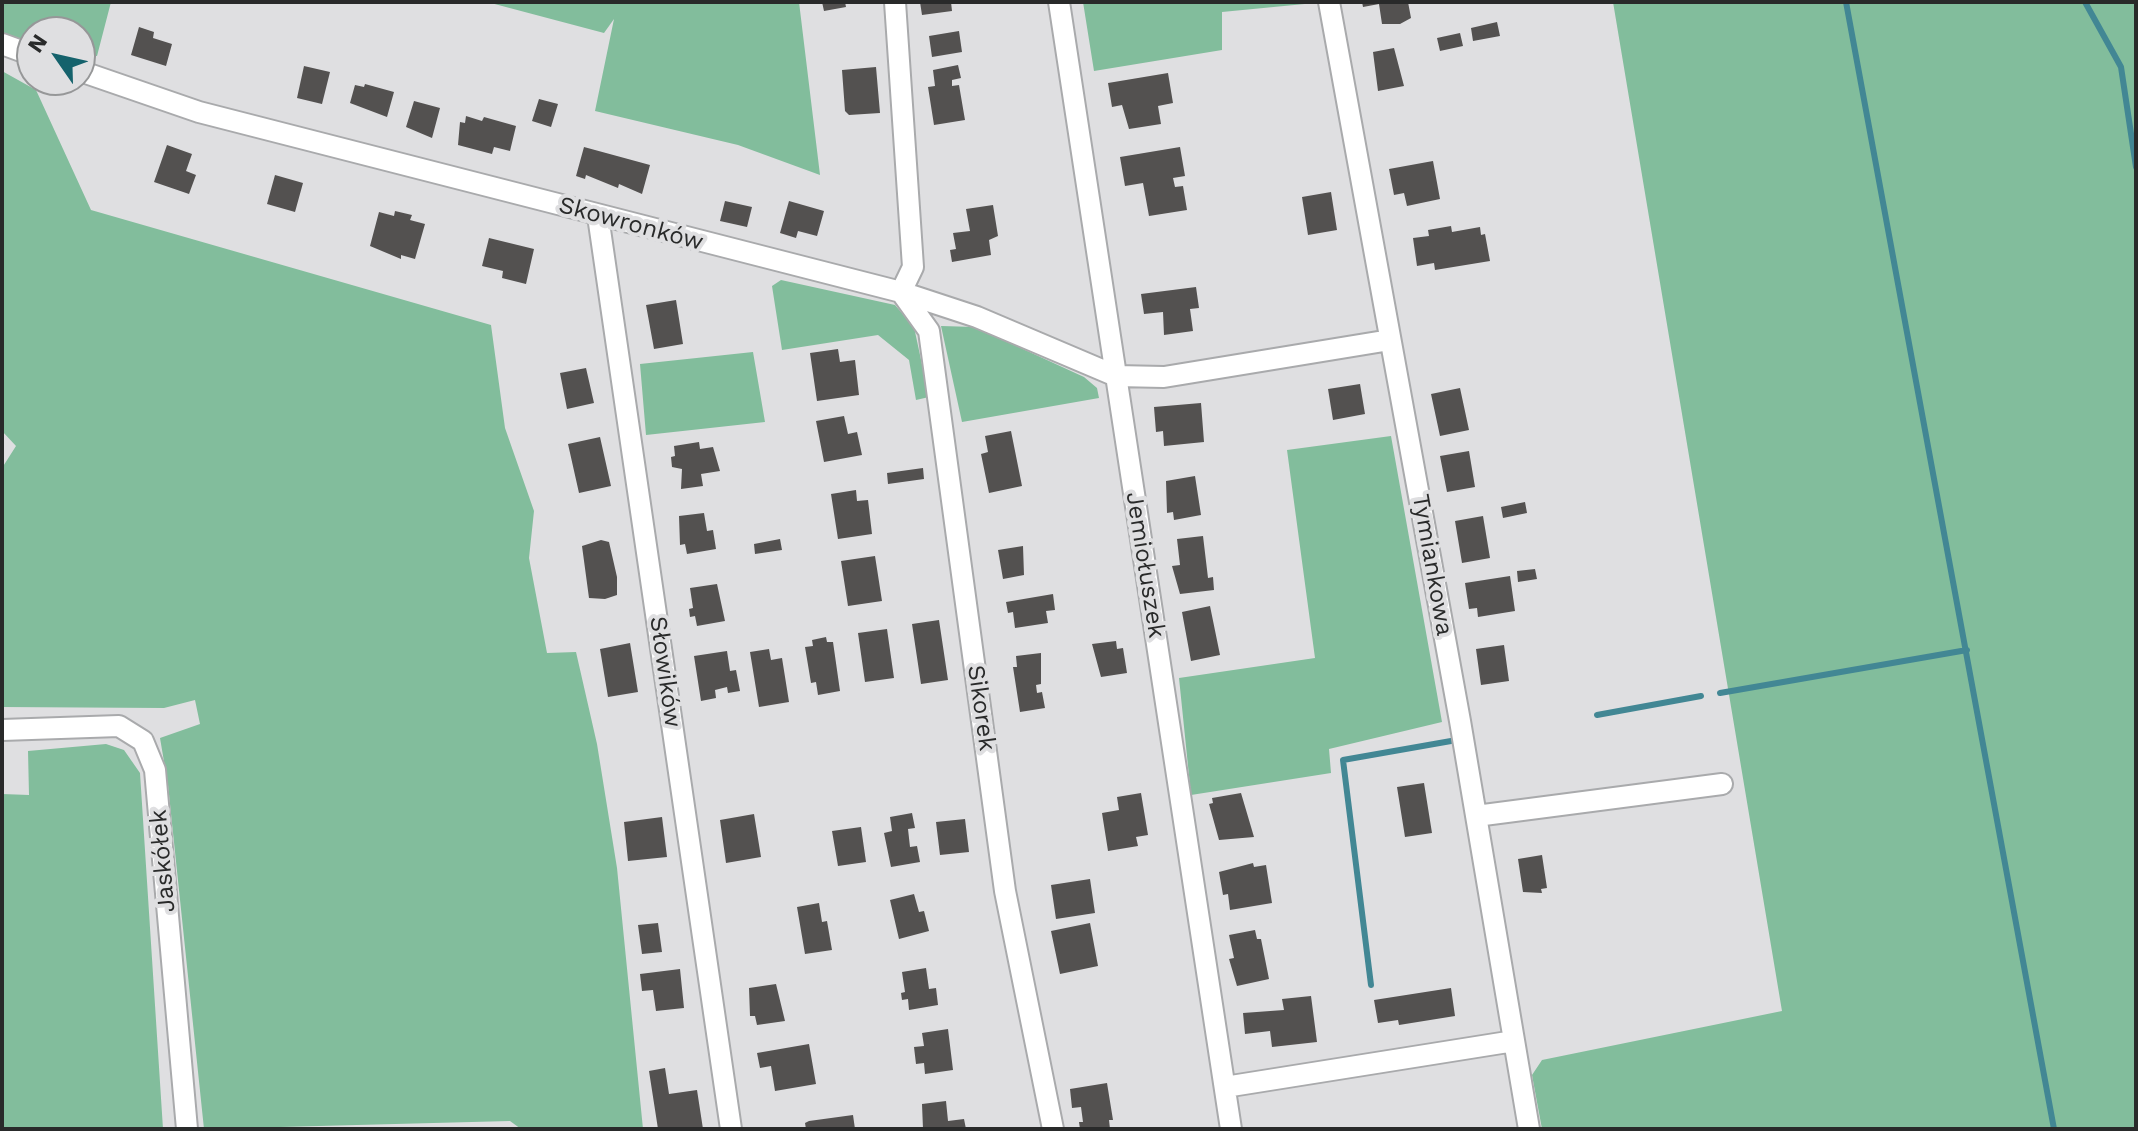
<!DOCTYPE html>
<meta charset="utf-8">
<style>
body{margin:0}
#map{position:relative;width:2138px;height:1131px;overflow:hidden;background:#dfdfe1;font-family:"Work Sans",sans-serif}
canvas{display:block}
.frame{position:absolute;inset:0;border:4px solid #292a2a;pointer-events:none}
.north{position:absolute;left:16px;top:16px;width:80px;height:80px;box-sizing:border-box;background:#dfdfe1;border:2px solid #969798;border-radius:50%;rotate:304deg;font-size:22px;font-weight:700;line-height:32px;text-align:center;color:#292a2a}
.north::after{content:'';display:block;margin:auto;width:28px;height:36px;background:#15626c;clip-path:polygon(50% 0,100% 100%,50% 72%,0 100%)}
</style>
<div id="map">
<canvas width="2138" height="1131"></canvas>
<div class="frame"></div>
<div class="north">N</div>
</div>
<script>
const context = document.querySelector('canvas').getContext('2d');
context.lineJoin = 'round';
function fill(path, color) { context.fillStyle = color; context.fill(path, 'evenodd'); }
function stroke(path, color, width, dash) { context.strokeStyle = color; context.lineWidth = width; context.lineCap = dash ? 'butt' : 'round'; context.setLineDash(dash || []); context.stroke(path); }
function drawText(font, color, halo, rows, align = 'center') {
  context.font = font + ' "Work Sans",sans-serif'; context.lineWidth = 8; context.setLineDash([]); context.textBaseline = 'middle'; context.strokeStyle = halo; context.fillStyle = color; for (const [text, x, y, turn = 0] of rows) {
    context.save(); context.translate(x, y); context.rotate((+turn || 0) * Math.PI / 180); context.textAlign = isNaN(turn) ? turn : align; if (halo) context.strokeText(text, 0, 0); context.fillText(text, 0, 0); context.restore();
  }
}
fill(new Path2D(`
 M2,2H111L97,56L80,54V32H32V49L2,36Z
 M487,2H799L820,175L738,145L595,111L614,19L604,33Z
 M1083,2H1314L1315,3L1222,12V50L1094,71Z
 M1613,2H2136V1129H1542L1532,1075L1542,1060L1782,1011Z
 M2,71L36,90L91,210L491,325L505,428L534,511L529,558L547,653L576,652L597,744L617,868L643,1129H521L510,1121L204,1129L168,785L160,738L200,724L195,700L164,708L2,707V468L16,446L2,431Z
 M781,280L895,305L914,327L929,397L916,400L909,360L878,335L782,350L772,286Z
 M941,326L975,327L1084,377L1097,388L1099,398L962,422Z
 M753,352L765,422L646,435L640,364Z
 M1391,436L1442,722L1329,749L1331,773L1191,795L1179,678L1315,658L1287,450Z
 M106,744L124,750L140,773L163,1129H2V794L29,795L28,751Z`), '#82bd9c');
stroke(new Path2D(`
 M1846,2L2054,1129
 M2085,2L2121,67L2136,167
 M1720,693L1967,650
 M1597,715L1701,696
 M1371,985L1343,760L1451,741`), '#428794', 6);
fill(new Path2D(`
 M822,2H845L846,7L824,11Z
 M920,2H951L952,11L922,15Z
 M1362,2H1408L1411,18L1400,24H1382L1379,4L1363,7Z
 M1497,22L1500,36L1473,41L1471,28Z
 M139,27L154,32L153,38L172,44L166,66L131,55Z
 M959,31L962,52L932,57L929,36Z
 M1460,33L1463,46L1440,51L1437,38Z
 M1394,48L1404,86L1378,91L1373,52Z
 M958,65L961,78L952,80V86L959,85L965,120L934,125L928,87L935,86L933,70Z
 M304,66L330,72L322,104L297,98Z
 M876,67L880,113L849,115L845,111L842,70Z
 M1168,73L1173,103L1158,106L1161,124L1129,129L1122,105L1112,107L1108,83Z
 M365,84L394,92L387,117L350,103L355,85L364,87Z
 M539,99L558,104L551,127L532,121Z
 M414,101L440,108L432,138L406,127Z
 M466,116L482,121L484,117L516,126L510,151L494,147L492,154L458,145L460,122L465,123Z
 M167,145L192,154L186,171L196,175L189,194L154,182Z
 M584,147L650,165L642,194L619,184L618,188L586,175L585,179L576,176Z
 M1180,147L1185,176L1173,178L1175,187L1183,186L1187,210L1149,216L1143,183L1125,186L1120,157Z
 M1433,161L1440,199L1407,206L1404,193L1394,195L1389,169Z
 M275,175L303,183L295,212L267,204Z
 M1331,192L1337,230L1308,235L1302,197Z
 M725,201L752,207L747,227L720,221Z
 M789,201L824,211L817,236L798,231L796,238L780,233Z
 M993,205L998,236L989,240L991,255L952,262L950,250L956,249L953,233L970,231L966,209Z
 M395,211L412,215L410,220L425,224L415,259L401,255V259L370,246L379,212L394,216Z
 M1451,226L1452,232L1480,227L1481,235L1485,234L1490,261L1435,270L1434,263L1417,266L1413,238L1429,236L1428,230Z
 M489,238L534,249L526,284L502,278L503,271L482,266Z
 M1196,287L1199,308L1190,309L1193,331L1164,335L1163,312L1144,314L1141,294Z
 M676,300L683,344L654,349L646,305Z
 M838,349L840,362L855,360L859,395L817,401L810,353Z
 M586,368L594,403L567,409L560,373Z
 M1360,384L1365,414L1333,420L1328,389Z
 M1460,388L1469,430L1440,436L1431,394Z
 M1201,403L1204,442L1164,446L1163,431L1156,432L1154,407Z
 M844,416L848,434L857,432L862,455L824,462L816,421Z
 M1011,431L1022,486L989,493L981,454L988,452L985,436Z
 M600,437L611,486L579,493L568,444Z
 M699,442L700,449L713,447L720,471L701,474L703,486L681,489L682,469L672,467L671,457L675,456L674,446Z
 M1469,451L1475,487L1447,492L1440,456Z
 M923,468L924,479L888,484L887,473Z
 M1195,476L1201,515L1174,520L1173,512L1167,513L1166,481Z
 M856,490L857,501L868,500L872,534L838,539L831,494Z
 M1525,502L1527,513L1503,518L1501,507Z
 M704,513L707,531L713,530L716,549L687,554L685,544L680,545L679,516Z
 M1483,516L1490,558L1462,563L1455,521Z
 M1203,536L1208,578L1213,577L1214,590L1180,594L1172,566L1180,565L1177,539Z
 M780,539L782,550L755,554L754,544Z
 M601,540L609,542L617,577V595L605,599L589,598L582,546Z
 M1023,546L1024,575L1003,579L998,550Z
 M875,556L882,601L848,606L841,561Z
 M1535,569L1537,579L1518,582L1517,571Z
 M1510,576L1515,611L1478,617L1477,608L1469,609L1465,583Z
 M717,584L725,621L697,626L695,616L690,617L689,609L693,608L690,588Z
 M1053,594L1055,610L1046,611L1048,623L1015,628L1013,612L1008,613L1006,602Z
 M1210,606L1220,655L1191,661L1182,612Z
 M939,620L948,680L921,684L912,624Z
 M887,629L894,678L865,682L858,633Z
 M826,637L827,642H833L840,691L818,695L816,682L811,683L805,647L813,646L812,640Z
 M1116,641L1117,649L1123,648L1127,673L1101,677L1092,644Z
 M630,643L638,692L608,697L600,649Z
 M1504,645L1509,681L1481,685L1476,649Z
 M769,649L771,660L782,658L789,702L759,707L750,652Z
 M727,651L730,671L736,670L740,691L728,693L727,687L715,690L716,698L701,701L694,656Z
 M1041,653V684L1036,685L1037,693L1042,692L1045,708L1020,712L1013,667H1017L1016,656Z
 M1424,783L1432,833L1405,837L1397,787Z
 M1141,793L1148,835L1136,837L1138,846L1108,851L1102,813L1119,810L1117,797Z
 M1241,793L1254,837L1219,840L1209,804L1213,803L1212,798Z
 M912,813L915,828L908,829L910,847L917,846L920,862L891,867L884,833L892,831L890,817Z
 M754,814L761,857L726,863L720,820Z
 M662,817L667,857L628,861L624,822Z
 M965,819L969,852L940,855L936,822Z
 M861,827L866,862L838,866L832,831Z
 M1542,855L1547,888L1541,889L1542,893L1523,892L1518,859Z
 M1253,863L1254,867L1266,865L1272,903L1230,910L1228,894L1223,895L1219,872Z
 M1090,879L1095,913L1056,919L1051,885Z
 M914,894L919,912L924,911L929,931L899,939L890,900Z
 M819,903L822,922L827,921L832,950L805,954L797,907Z
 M658,923L662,952L642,954L638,925Z
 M1090,923L1098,966L1060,974L1051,931Z
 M1255,930L1257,939H1261L1269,979L1237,986L1229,959L1234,958L1229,935Z
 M926,968L929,989L936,988L938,1005L909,1010L908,999L902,1000L901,993L905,992L902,972Z
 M680,969L684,1008L656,1011L653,990L642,991L640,974Z
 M776,984L785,1021L757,1025L755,1016H750L749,988Z
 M1451,988L1455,1016L1399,1025L1398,1020L1378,1023L1374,1000Z
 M1311,996L1317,1042L1272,1047L1270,1031L1245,1034L1243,1013L1284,1010L1282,999Z
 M948,1029L953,1070L925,1074L924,1063L916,1064L914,1047L924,1046L922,1033Z
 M809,1044L816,1084L775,1091L771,1066L760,1068L757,1053Z
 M665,1068L669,1094L697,1090L703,1129H658L649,1071Z
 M1107,1083L1113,1120H1109L1110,1129H1080L1079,1122H1083L1081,1107L1072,1108L1070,1089Z
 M946,1101L948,1121L964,1119L966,1129H923L922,1104Z
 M853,1115L855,1129H806L805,1123L809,1121Z`), '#535150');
const minor = new Path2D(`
 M1059,2L1231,1129
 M1329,2L1460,721L1529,1129
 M2,44L32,55
 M80,71L199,112L901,292L913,267L895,2
 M598,216L731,1129
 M901,292L929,331L1005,891L1053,1129
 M901,292L977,317L1116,376L1164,377L1390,340
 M2,730L119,726L143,741L155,770L187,1129
 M1476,816L1722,784
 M1225,1087L1514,1041`);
stroke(minor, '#a9aaac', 24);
stroke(minor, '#fff', 20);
drawText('24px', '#292a2a', '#dfdfe1', [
 ["Skowronków",631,224,15],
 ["Jemiołuszek",1145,565,81],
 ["Tymiankowa",1432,565,80],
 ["Słowików",665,672,82],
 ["Sikorek",981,708,82],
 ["Jaskółek",163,861,-95]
]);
</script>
